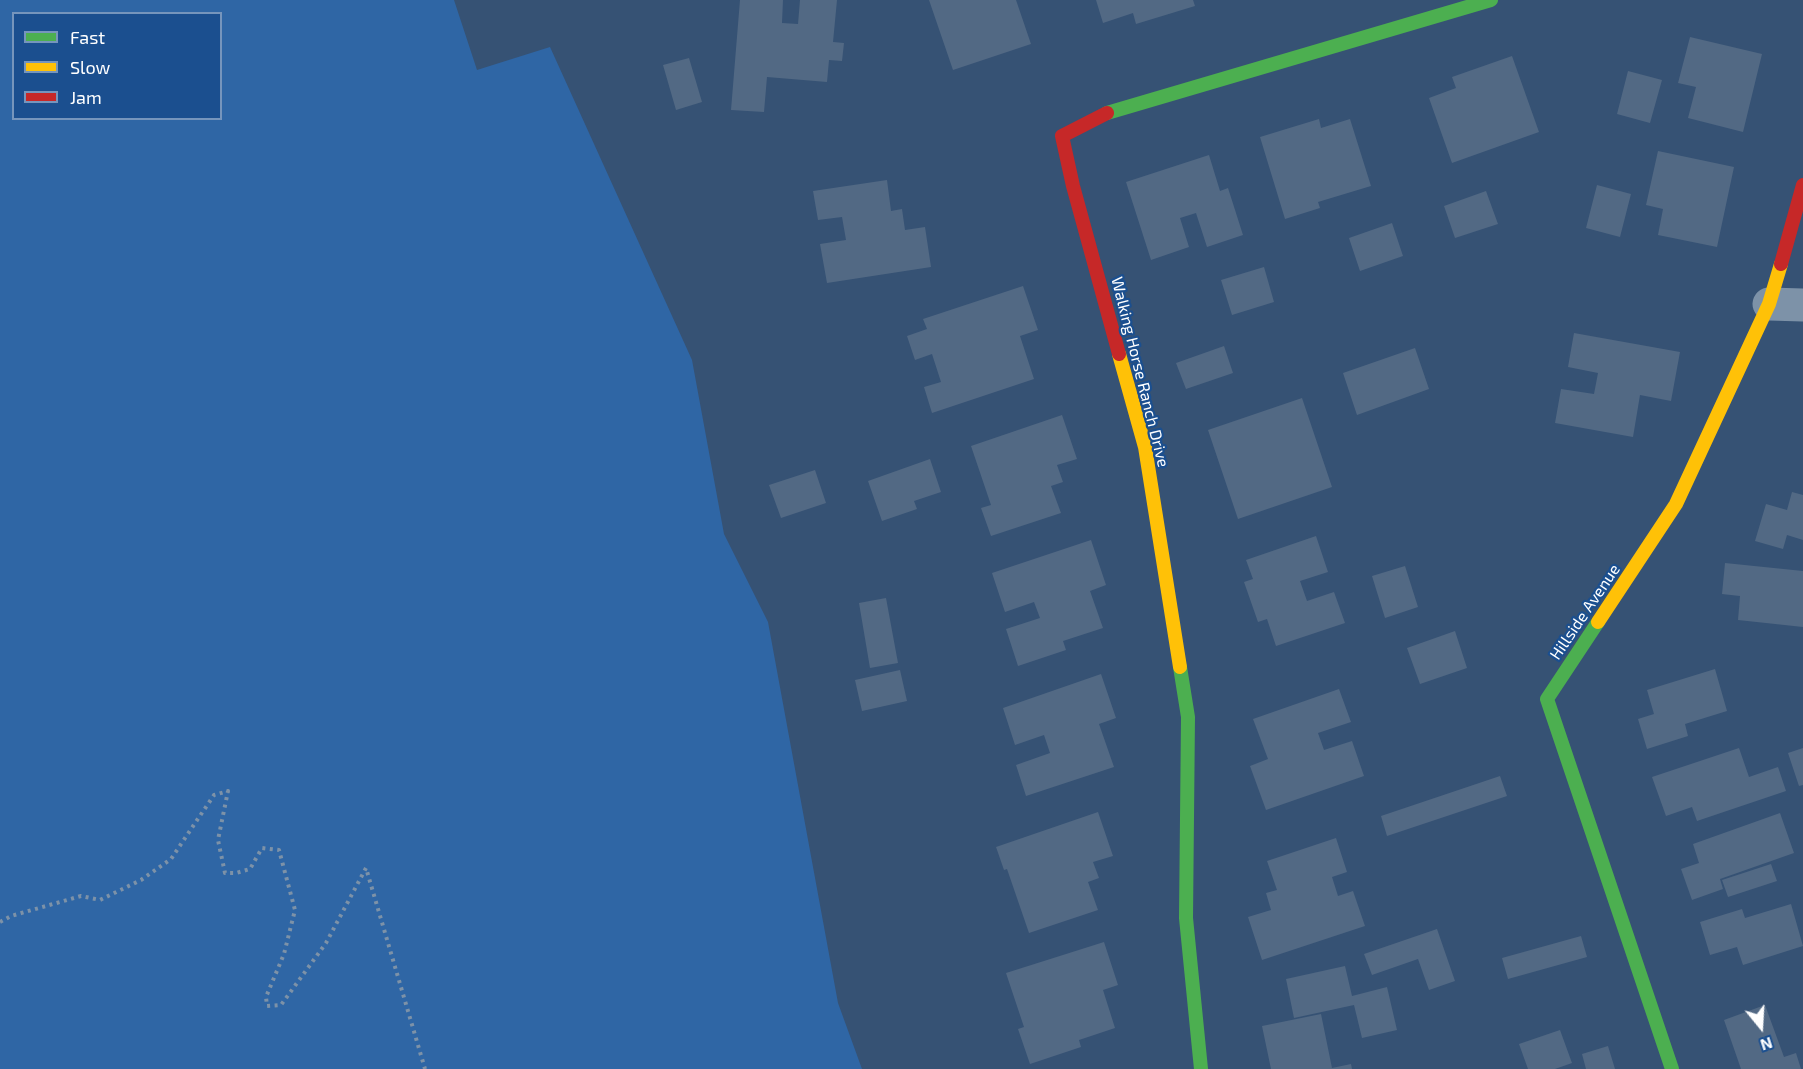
<!DOCTYPE html>
<style>
body{margin:0}
#map{position:relative;width:1803px;height:1069px;overflow:hidden;background:#365274;font-family:"Exo 2",sans-serif}
canvas{display:block}
.legend{position:absolute;left:12px;top:12px;width:210px;height:108px;box-sizing:border-box;background:#1b4f8f;border:2px solid #7695bc;margin:0;padding:8px 10px;list-style:none;font-size:18px;color:#fff}
.legend li{display:flex;align-items:center;gap:12px;height:30px}
.legend b{width:30px;border:2px solid #7695bc}
.north{position:absolute;left:1731px;top:997px;width:60px;height:60px;-webkit-text-stroke:4px #1b4f8f;paint-order:stroke;rotate:162deg;font-size:16px;font-weight:700;line-height:24px;text-align:center;color:#fff}
.north::after{content:'';display:block;margin:auto;width:21px;height:27px;background:#fff;clip-path:polygon(50% 0,100% 100%,50% 72%,0 100%)}
</style>
<div id="map">
<canvas width="1803" height="1069"></canvas>
<ul class="legend">
<li><b style="height:8px;background:#4caf50"></b>Fast</li>
<li><b style="height:8px;background:#ffc107"></b>Slow</li>
<li><b style="height:8px;background:#c62828"></b>Jam</li>
</ul>
<div class="north">N</div>
</div>
<script>
const context = document.querySelector('canvas').getContext('2d');
context.lineJoin = 'round';
function fill(path, color) { context.fillStyle = color; context.fill(path, 'evenodd'); }
function stroke(path, color, width, dash) { context.strokeStyle = color; context.lineWidth = width; context.lineCap = dash ? 'butt' : 'round'; context.setLineDash(dash || []); context.stroke(path); }
function drawText(font, color, halo, rows, align = 'center') {
  context.font = font + ' "Exo 2",sans-serif'; context.lineWidth = 4.5; context.setLineDash([]); context.textBaseline = 'middle'; context.strokeStyle = halo; context.fillStyle = color; for (const [text, x, y, turn = 0] of rows) {
    context.save(); context.translate(x, y); context.rotate((+turn || 0) * Math.PI / 180); context.textAlign = isNaN(turn) ? turn : align; if (halo) context.strokeText(text, 0, 0); context.fillText(text, 0, 0); context.restore();
  }
}
fill(new Path2D(`
 M0,0H454L477,70L550,47L692,360L724,534L768,622L838,1003L862,1069H0ZM14,14H220V118H14Z`), '#2f66a5');
fill(new Path2D(`
 M740,0H783L782,23L798,24L800,0H837L833,42L844,43L842,61L829,60L827,82L767,77L764,112L731,110Z
 M929,0H1016L1031,44L953,70Z
 M1096,0H1193L1195,6L1136,24L1133,13L1103,23Z
 M1690,37L1762,54L1743,132L1688,118L1696,87L1678,83Z
 M1512,56L1539,132L1452,163L1429,98L1456,88L1452,77Z
 M689,58L702,102L676,110L663,65Z
 M1628,71L1662,80L1650,123L1617,114Z
 M1319,119L1321,128L1350,119L1371,186L1318,202L1320,208L1285,219L1260,137Z
 M1658,151L1734,167L1717,247L1658,235L1663,209L1646,205Z
 M1209,155L1220,191L1228,188L1243,235L1207,247L1196,213L1180,218L1189,247L1151,260L1126,182Z
 M887,180L891,211L902,209L905,230L925,227L931,267L827,283L820,244L846,240L842,217L818,220L813,191Z
 M1597,185L1631,194L1620,237L1586,228Z
 M1486,191L1498,224L1455,238L1444,206Z
 M1392,223L1403,256L1360,271L1349,238Z
 M1264,267L1274,302L1232,315L1221,280Z
 M1023,286L1038,330L1020,336L1034,379L932,413L924,387L941,382L932,354L915,360L907,336L927,329L923,319Z
 M1574,333L1680,352L1671,401L1640,395L1633,437L1555,423L1561,389L1594,394L1598,373L1568,367Z
 M1224,346L1233,373L1186,389L1176,363Z
 M1415,348L1429,389L1357,415L1343,373Z
 M1302,398L1332,487L1238,519L1208,430Z
 M1062,415L1077,459L1057,465L1063,482L1051,486L1061,513L991,536L981,508L991,505L971,446Z
 M930,459L941,492L914,501L917,509L882,521L868,481Z
 M815,470L826,503L781,518L769,485Z
 M1792,492L1803,495V540L1787,535L1783,549L1755,541L1766,504L1787,510Z
 M1316,536L1328,572L1300,581L1307,601L1334,592L1345,623L1276,646L1267,619L1258,622L1244,582L1253,579L1246,560Z
 M1091,540L1106,585L1090,591L1103,628L1063,641L1066,650L1018,666L1006,629L1040,618L1034,602L1005,612L992,573Z
 M1725,563L1803,571V627L1738,620L1740,596L1722,594Z
 M1405,566L1418,607L1385,618L1372,576Z
 M886,598L898,663L870,668L859,603Z
 M1455,631L1467,668L1420,684L1407,648Z
 M1715,669L1727,711L1685,724L1688,736L1647,749L1638,719L1654,714L1647,690Z
 M900,670L907,701L862,711L855,680Z
 M1101,674L1116,718L1099,724L1114,767L1026,796L1016,765L1050,753L1044,735L1015,745L1003,708Z
 M1339,689L1351,722L1318,733L1324,750L1352,741L1364,776L1266,810L1250,766L1268,759L1253,719Z
 M1739,748L1749,777L1778,767L1786,791L1697,821L1692,807L1666,816L1652,777Z
 M1803,748V785L1799,786L1788,753Z
 M1500,776L1507,796L1387,836L1381,816Z
 M1098,812L1113,856L1093,862L1099,878L1088,882L1098,910L1029,933L1007,869L1004,870L996,847Z
 M1780,813L1794,853L1720,879L1723,889L1692,900L1681,869L1699,863L1693,844Z
 M1336,838L1347,872L1332,877L1338,896L1353,891L1365,926L1262,960L1248,917L1271,910L1266,893L1277,890L1267,861Z
 M1771,864L1777,881L1728,897L1722,880Z
 M1791,904L1803,946L1743,965L1737,947L1710,955L1700,922L1742,909L1745,918Z
 M1437,929L1455,981L1429,990L1418,959L1372,975L1364,954Z
 M1581,936L1587,957L1508,979L1502,958Z
 M1104,942L1118,985L1103,990L1115,1028L1079,1040L1081,1047L1030,1064L1018,1029L1024,1027L1006,973Z
 M1345,966L1352,996L1387,987L1397,1030L1362,1038L1354,1005L1294,1018L1286,979Z
 M1765,1005L1784,1057L1796,1053L1801,1069H1741L1724,1020Z
 M1321,1014L1332,1068L1351,1064L1352,1069H1271L1262,1026Z
 M1560,1030L1572,1063L1555,1069H1528L1519,1044Z
 M1608,1046L1615,1069H1586L1582,1054Z`), '#526984');
stroke(new Path2D(`
 M0,922L11,916L81,896L100,900L141,880L171,859L214,795L228,791L218,840L225,873H236L250,869L262,848L279,850L295,910L284,954L266,997L267,1006L281,1005L326,943L366,868L425,1069`), '#7d92a8', 4, [3, 4.5]);
stroke(new Path2D(`
 M1769,304L1803,305`), '#7d92a8', 33);
stroke(new Path2D(`
 M1107,113L1491,0
 M1598,622L1547,699L1672,1069
 M1180,667L1188,717L1186,918L1201,1069`), '#4caf50', 14);
stroke(new Path2D(`
 M1119,354L1145,447L1180,667
 M1598,622L1676,504L1769,304L1781,264`), '#ffc107', 14);
stroke(new Path2D(`
 M1107,113L1062,136L1073,186L1119,354
 M1781,264L1803,185`), '#c62828', 14);
drawText('16px', '#fff', '#1b4f8f', [
 ["Walking Horse Ranch Drive",1140,372,76],
 ["Hillside Avenue",1585,612,-56]
]);
</script>
